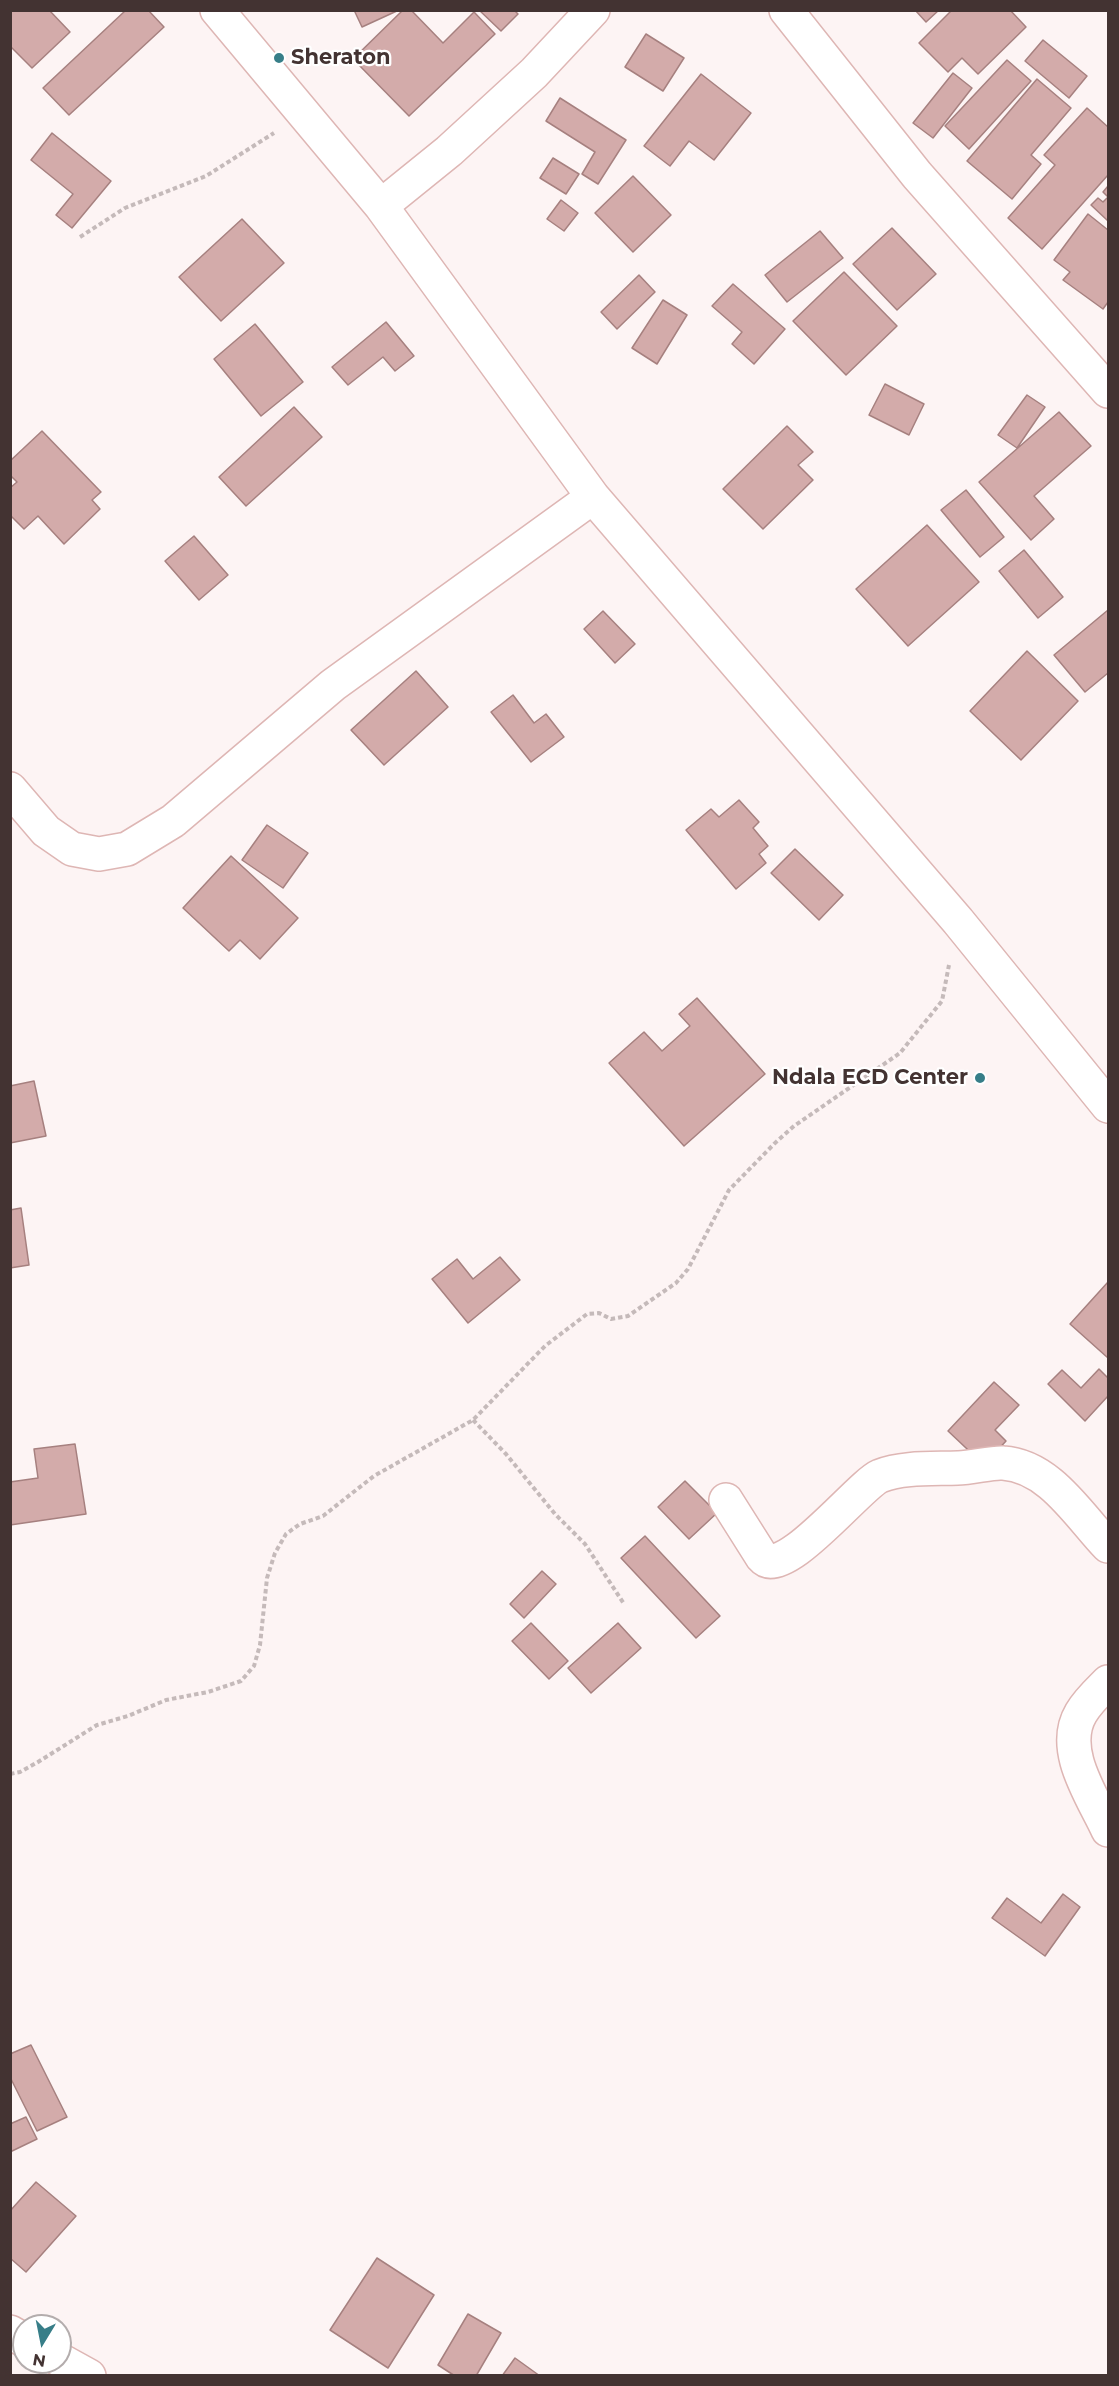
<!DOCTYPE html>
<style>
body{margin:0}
#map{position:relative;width:1119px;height:2386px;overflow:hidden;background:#fdf4f4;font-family:Montserrat,sans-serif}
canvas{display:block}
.frame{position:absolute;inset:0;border:12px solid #433332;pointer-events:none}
.north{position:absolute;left:12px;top:2314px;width:60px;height:60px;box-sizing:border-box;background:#fff;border:2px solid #b4adad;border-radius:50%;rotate:190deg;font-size:16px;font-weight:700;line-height:24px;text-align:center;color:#433332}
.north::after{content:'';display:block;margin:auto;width:21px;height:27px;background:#377e88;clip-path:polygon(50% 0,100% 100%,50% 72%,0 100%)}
</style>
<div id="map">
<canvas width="1119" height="2386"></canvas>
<div class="frame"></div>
<div class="north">N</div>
</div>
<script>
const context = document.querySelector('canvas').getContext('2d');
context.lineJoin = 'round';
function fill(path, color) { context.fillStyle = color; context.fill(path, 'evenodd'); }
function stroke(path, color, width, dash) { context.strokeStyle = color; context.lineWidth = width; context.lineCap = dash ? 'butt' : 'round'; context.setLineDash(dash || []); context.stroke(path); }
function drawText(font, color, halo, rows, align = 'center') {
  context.font = font + ' Montserrat,sans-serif'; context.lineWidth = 4.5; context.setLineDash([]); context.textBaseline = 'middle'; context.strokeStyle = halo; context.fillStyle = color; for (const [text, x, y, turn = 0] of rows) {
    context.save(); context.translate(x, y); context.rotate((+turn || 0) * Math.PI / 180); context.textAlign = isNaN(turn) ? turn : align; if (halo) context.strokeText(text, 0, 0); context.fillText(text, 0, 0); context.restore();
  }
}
const building = new Path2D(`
 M10,10H49L70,32L32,68L10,46Z
 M126,10H148L164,27L69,115L43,88Z
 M354,10H399L362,27Z
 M403,10H411L443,43L474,12L495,34L409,116L353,59Z
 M479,10H514L518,14L501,31Z
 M915,10H939L926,22Z
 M952,10H1010L1026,27L978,74L962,58L948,72L919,43Z
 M646,34L684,58L663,91L625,67Z
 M1043,40L1087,76L1069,98L1025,61Z
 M1007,60L1031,81L969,149L945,126Z
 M953,73L972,88L933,138L913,123Z
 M701,74L751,113L714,160L689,141L670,166L644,146Z
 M1037,79L1071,108L1031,155L1041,164L1012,199L967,161Z
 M560,98L626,140L598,184L582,174L595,152L546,121Z
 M1087,108L1108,127V175L1042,249L1008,218L1055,165L1044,155Z
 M52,133L111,181L72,228L56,215L73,194L31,160Z
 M553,158L579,174L566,194L540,178Z
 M633,176L671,215L633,252L595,213Z
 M1108,186V221L1091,205L1098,198L1103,202L1108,197L1103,192Z
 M561,200L578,213L564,231L547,219Z
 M1088,214L1108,230V302L1103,309L1063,280L1070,272L1054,260Z
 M242,219L284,263L221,321L179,277Z
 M892,228L936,274L897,310L853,264Z
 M820,231L843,258L787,302L765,275Z
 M844,272L897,326L846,375L793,321Z
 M639,275L655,292L617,329L601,312Z
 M733,284L785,329L754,364L732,344L742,332L712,306Z
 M663,300L687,315L657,364L632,348Z
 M386,322L414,356L395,371L383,357L348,385L332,367Z
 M255,324L303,382L261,416L214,359Z
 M885,384L924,404L909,435L869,415Z
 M1027,395L1045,407L1017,448L998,435Z
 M294,407L322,437L246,506L219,477Z
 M1059,412L1091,446L1034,496L1054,519L1031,540L979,482Z
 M787,426L813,452L798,465L813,480L763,529L723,489Z
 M42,431L101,492L92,500L100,509L64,544L38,516L24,529L10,515V488L17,482L10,475V461Z
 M966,490L1004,537L980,557L941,510Z
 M927,525L979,582L908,646L856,589Z
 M194,536L228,575L199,600L165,561Z
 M1024,550L1063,597L1038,618L999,571Z
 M1108,610V673L1085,692L1054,655Z
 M603,611L635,644L615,663L584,629Z
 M1027,651L1078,701L1021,760L970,711Z
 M416,671L448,707L384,765L351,730Z
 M513,695L534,723L546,714L564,737L531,762L491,712Z
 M739,800L759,822L753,828L768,846L759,854L766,863L736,889L686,830L711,809L719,817Z
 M267,825L308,853L283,888L242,860Z
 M795,849L843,895L819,920L771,873Z
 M231,856L298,918L260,959L240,940L229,951L183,908Z
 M697,998L765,1074L684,1146L609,1063L644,1032L662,1051L690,1026L679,1014Z
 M34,1081L46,1136L10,1143V1086Z
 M21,1208L29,1265L10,1268V1210Z
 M500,1257L520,1280L468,1323L432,1279L457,1259L473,1279Z
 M1108,1282V1358L1070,1324Z
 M1099,1369L1108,1378V1396L1085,1421L1048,1384L1062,1370L1081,1388Z
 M994,1382L1019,1405L995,1430L1006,1441L984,1465L948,1431Z
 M75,1444L86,1514L10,1525V1482L38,1478L34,1449Z
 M685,1481L717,1513L689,1539L658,1507Z
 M645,1536L720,1616L696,1638L621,1558Z
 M542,1571L556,1584L524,1618L510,1604Z
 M531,1623L568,1661L549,1679L512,1641Z
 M618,1623L641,1648L591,1693L568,1668Z
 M1063,1894L1080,1907L1045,1956L992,1918L1007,1898L1041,1923Z
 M31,2045L67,2117L37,2131L10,2077V2054Z
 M26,2117L37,2139L10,2152V2124Z
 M36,2182L76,2216L26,2272L10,2258V2211Z
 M377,2258L434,2295L388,2368L330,2330Z
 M468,2314L501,2333L476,2376H455L438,2365Z
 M515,2358L540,2376H502Z`);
fill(building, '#d3abaa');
stroke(building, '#a6807f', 1.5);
const minor = new Path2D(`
 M217,10L381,206L593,497L958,921L1108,1106
 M786,10L917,175L1108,391
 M381,206L449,151L534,73L593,10
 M10,789L46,831L72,849L99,854L127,849L173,821L333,685L593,497
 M726,1500L762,1557C783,1582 859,1485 880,1476C903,1467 933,1469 958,1468C972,1468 992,1462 1003,1463C1050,1466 1079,1516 1108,1546
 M1108,1682C1098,1692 1088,1701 1081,1713C1059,1750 1093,1797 1108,1830
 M10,2332L24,2340
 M60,2360L89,2376`);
stroke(minor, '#deb6b4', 36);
stroke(new Path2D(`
 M80,237L125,208L206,176L274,133
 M473,1420L506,1454L555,1514L585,1544L624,1604
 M10,1774L20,1772L38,1762L97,1725L128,1716L166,1700L208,1692L241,1681L254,1666L260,1645L267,1578L275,1553L286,1534L300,1524L323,1516L374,1476L473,1420L545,1346L587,1314L599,1313L611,1319L628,1316L676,1283L688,1269L729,1190L774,1144L794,1126L900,1053L942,1001L949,965`), '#c5baba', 4, [4.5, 3]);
stroke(minor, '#fff', 33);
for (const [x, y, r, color] of [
 [279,58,6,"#377e88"],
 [980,1078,6,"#377e88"]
]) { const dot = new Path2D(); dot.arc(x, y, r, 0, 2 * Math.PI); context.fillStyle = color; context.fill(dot); stroke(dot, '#fff', 2); }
drawText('bold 21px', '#433332', '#fff', [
 ["Sheraton",291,58],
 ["Ndala ECD Center",968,1078,"right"]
], 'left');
</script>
